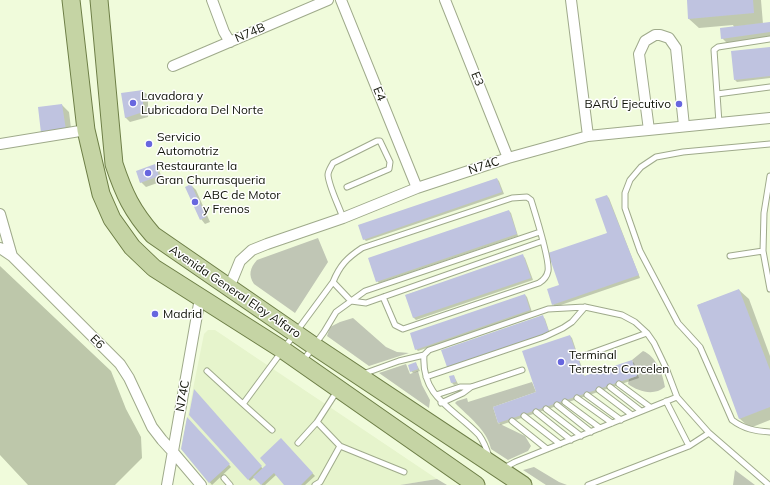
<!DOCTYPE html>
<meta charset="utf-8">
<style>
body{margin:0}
canvas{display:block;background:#f0fbdb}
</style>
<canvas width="770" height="485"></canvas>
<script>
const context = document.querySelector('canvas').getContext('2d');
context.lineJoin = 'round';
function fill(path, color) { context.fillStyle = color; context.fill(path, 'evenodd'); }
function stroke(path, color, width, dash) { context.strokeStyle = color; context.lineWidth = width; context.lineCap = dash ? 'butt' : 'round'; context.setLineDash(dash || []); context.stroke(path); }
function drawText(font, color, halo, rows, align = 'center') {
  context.font = font + ' Mulish,sans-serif'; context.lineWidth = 3; context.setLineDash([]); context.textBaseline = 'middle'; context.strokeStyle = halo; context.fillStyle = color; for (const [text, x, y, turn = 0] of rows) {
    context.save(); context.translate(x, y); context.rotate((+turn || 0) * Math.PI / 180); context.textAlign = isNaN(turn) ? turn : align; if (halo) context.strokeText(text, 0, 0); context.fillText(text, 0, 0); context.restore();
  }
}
fill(new Path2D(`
 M208,330H215L437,479L400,485H210L181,449L204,334Z`), '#e6f4cc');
fill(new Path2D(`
 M318,238L328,262L295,313L254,284C248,275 250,268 257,260Z
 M353,318L386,347L397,352L409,353L369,366L327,336L330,327L340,322Z
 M643,351C656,356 663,374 665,387C654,396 639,392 628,384L629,379L637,376L632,360Z
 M406,364L410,374L418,371L422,385L430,400L429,408L379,373Z
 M532,382L536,392L493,407L498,423L525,436L531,446L528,451L508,460L491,449C488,431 468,416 455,403L457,401L467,398L468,402Z
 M534,467L559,482L567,485H546L523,470Z
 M735,470L755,485H733Z
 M437,479L447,485H400Z`), '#c0c6b5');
fill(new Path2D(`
 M0,266L111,371L126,409L141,437L142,458L115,485H28L0,455Z`), '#bdc7aa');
fill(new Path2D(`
 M688,0H761L763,24L770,23V37L727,43L722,38L734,27L733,25L699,28L689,19Z
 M770,48V78L737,82L735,80Z
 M143,91L148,95V117L130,122L125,117Z
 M62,105L69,112L72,136L49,139Z
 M155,165L159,170L163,181L146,187L141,182Z
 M497,179L499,181L504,194L366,241L364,239Z
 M191,185L196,190L210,222L205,224L201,219Z
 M607,196L609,198L640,278L555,307L553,304L560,286L609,234Z
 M509,211L511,213L518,236L379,283L377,281Z
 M523,256L525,258L533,280L416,320L414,318L406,295Z
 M739,290L749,299L770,356V420L750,428L740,419L698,305Z
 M525,295L527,297L532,312L418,351L416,349Z
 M543,317L545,319L550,334L450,368L448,366Z
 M570,336L572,338L585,377L631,361L634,363L639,378L501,425L499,423L494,407L537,393Z
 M416,363L420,371L413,373L411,371Z
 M454,376L458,384L454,385L452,383Z
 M196,393L263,469L267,465L281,440L315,476L305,485H286L276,475L265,485H262L255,477L250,481L190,414Z
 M188,419L231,467L212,485L182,448Z`), '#0003');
fill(new Path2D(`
 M687,0H753L754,13L688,19Z
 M770,22V32L721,39L720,28Z
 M770,47V76L734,80L731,51Z
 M143,90V112L125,118L121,93Z
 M62,104L66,130L41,133L38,107Z
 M155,164L159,176L140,183L136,171Z
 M497,178L502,192L363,240L358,225Z
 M191,184L206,217L200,220L185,187Z
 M607,195L639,275L552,305L547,289L559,285L548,253L607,233L595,199Z
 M509,210L517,234L376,282L368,258Z
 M523,254L531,278L413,318L405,295Z
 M739,289L770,370V407L739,419L697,305Z
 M525,294L530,310L415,350L410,333Z
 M543,315L549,332L447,367L441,350Z
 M570,335L584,376L632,360L637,376L498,423L493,407L536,392L522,351Z
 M416,362L418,369L410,372L408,365Z
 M454,375L456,382L451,383L449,376Z
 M194,389L262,466L248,480L189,415Z
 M187,417L230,464L209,483L181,449Z
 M281,438L313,473L301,485H284L274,473L261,485L253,477L266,465L260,458Z`), '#bfc3e0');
const service = new Path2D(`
 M770,39L718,47L714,50L717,94L770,87
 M717,94L719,123
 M770,144L683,152L656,157L641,167L630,180L625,193V208L640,251L678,323L700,347L732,420C744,429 755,431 770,432
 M770,176L764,213L763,251L770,289
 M343,218C339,206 329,187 328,175C328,171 331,167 333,163L377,141H380L390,162L389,169L347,187
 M730,256L763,251
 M333,282L351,301L366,303L543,241
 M424,355C421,398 455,409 479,435C484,442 487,450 489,457
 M586,355L647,333
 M303,361L324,332L336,312L365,291L540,232
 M207,371L243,404L333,282C340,265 347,258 362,248L512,198L527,197L531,200C535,213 550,260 548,271C547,276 544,280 539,283L403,329L395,325L383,297
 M363,374L399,361L424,355L429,350L435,348L548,309L585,307L622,315L635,322L647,333L654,343L666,368L677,397L709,433L769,485
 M426,377L544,337L563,328L572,322L585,307
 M619,384L650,407
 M610,387L641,411
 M599,390L632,415
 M436,395L460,387H471L522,370
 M587,395L621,420
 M577,398L612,423
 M565,402L600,428
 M441,403L463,393L471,387
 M243,404L272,430
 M557,405L591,432
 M546,409L581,436
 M536,412L571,440
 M524,416L560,444
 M512,421L547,449
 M298,443L317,422
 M340,446L404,472
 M689,446L709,433
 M504,468L515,462L677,397
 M224,478L230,485
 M315,485L320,482L340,446L317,422L337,391
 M588,485L689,446L666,401`);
const minor = new Path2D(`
 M212,0L224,32L230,42
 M341,0L417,188
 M445,0L508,158
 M571,0L588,136
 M173,66L328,0
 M649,130L639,54L645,41L655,35H660L669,38L676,48L684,126
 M0,144L86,130
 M0,214L12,256
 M0,248L12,256L120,364L129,378L152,427L162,440L173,452L201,485
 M229,288L240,261L252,250L267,244L343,218L417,188L508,158L588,136L770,118
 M167,485L200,298`);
const primary = new Path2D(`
 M71,0L86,130L101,194L112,219L132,247L154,268L283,350L476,485
 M99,0L114,164C124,194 132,211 153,235L314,346L523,485`);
stroke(service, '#9faa8b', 7);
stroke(minor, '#9faa8b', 12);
stroke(primary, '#6d7e46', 19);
stroke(service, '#fff', 5);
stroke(minor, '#fff', 10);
stroke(primary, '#c5d4a4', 17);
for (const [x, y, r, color] of [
 [133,103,4,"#6766df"],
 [679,104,4,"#6766df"],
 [149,144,4,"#6766df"],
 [148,173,4,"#6766df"],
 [195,202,4,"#6766df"],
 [155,314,4,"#6766df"],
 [561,362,4,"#6766df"]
]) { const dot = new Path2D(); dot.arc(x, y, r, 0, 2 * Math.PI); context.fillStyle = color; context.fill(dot); stroke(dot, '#fff', 1.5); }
drawText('12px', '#0f1207', '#fff', [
 ["N74B",250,33,-23],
 ["E3",477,79,68],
 ["E4",379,94,68],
 ["N74C",484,166,-18],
 ["Avenida General Eloy Alfaro",235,292,34],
 ["E6",97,342,45],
 ["N74C",183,396,-80]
]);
drawText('12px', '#0f1207', '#fff', [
 ["Lavadora y",141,96],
 ["Lubricadora Del Norte",141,110],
 ["BARÚ Ejecutivo",671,104,"right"],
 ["Servicio",157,137],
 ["Automotriz",157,151],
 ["Restaurante la",156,166],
 ["Gran Churrasqueria",156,180],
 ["ABC de Motor",203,195],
 ["y Frenos",203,209],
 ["Madrid",163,314],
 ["Terminal",569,355],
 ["Terrestre Carcelen",569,369]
], 'left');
</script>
